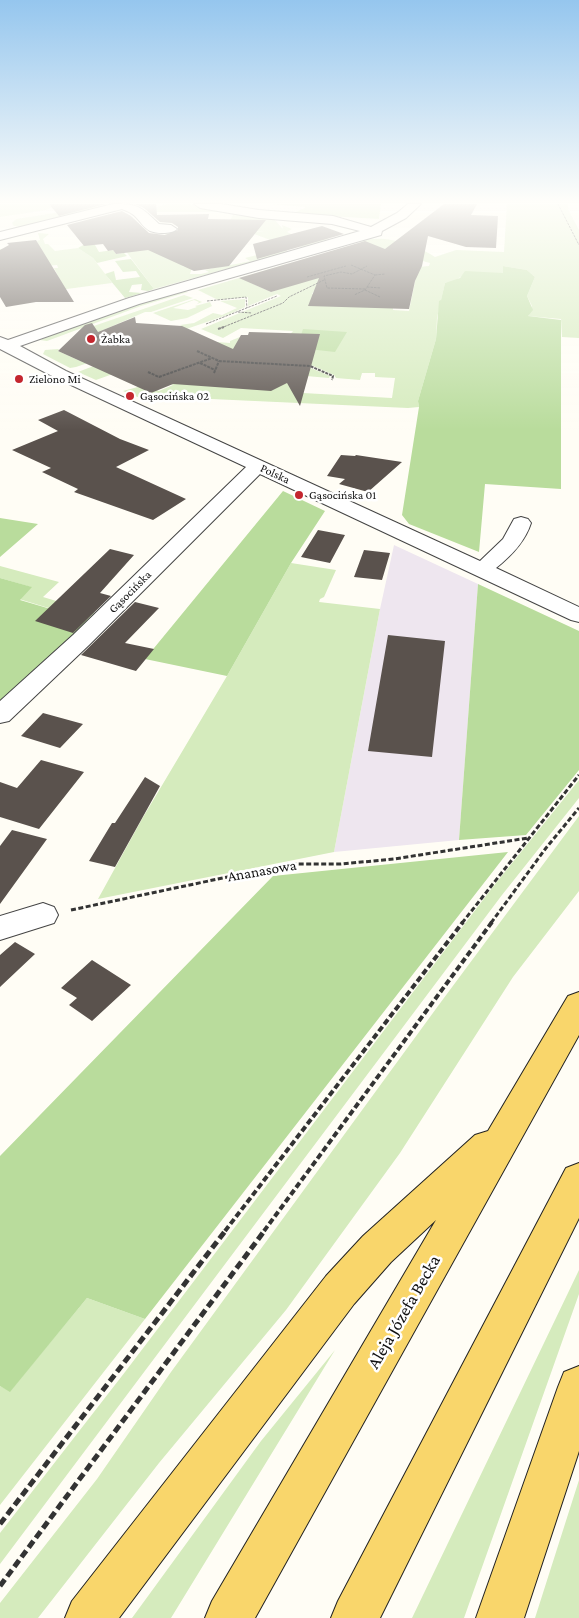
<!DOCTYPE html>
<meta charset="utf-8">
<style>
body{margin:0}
canvas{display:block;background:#fffdf5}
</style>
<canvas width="579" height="1618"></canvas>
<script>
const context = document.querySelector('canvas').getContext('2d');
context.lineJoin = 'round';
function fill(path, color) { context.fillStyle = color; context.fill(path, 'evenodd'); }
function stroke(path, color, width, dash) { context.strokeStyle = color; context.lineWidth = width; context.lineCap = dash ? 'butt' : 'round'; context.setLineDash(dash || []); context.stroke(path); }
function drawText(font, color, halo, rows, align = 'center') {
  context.font = font + ' "Crimson Pro",serif'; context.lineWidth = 5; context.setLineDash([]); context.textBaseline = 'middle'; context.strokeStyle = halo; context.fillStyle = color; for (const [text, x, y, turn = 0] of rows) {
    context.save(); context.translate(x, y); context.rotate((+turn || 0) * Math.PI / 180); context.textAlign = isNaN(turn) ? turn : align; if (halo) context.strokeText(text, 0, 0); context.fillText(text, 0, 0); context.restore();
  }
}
fill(new Path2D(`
 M394,545L478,584L459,840L334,852L380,609Z`), '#eee6ef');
fill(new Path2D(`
 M0,204H49L52,207L46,210L0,217Z
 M112,204L21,227L14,226L12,223L16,219Z
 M166,204H189L223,212H148L150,210Z
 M507,204H568V209L579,230V338L562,337L561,319L528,316L532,306L527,296L535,277L527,270L503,266V274L463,275L455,281L445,283L437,318L436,339L418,401L419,407L408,408L167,397L140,398L123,391L145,385L159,391L173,385L161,379L308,367L330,376L329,378L306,376L303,393L392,398L395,378L375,377V373H362L360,380L336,378L334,375L311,365L110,375L96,380L78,372L104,362L217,342L230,343V341L240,337L239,339L288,337L293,331L241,328L223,338L201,329L281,296L277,294L248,306V297L218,300L198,290L287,264L251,283L271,292L324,273L348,293L314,291L312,294L393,308V310L409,311L418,267L429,266L430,263L368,246L361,241C382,234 417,244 435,257L456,250L504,252Z
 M233,215L272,217L283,229L282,225L292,229L287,232L305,240L323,236L329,239L302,247L287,245V252L154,289L125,250L165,235V231H180L186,265L181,267L193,264L190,274H201L209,272L205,270C220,266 235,265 250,261L245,258L269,252L273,241L246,231L266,232L237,229L228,223Z
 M38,233L49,234L43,239L45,244H48L55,251L78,248L93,258L112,283L29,294L48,279L59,278L54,268H58L57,265L0,270L14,252L43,248L0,252V249L39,246L37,241L40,240Z
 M181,290L188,292L141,306L47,341L40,340L115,311Z
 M184,295L193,298L151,312H145L94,334L85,329Z
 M195,299L202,302L197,304L199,302L194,300L173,308L188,310L197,307L195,306L210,302L212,306L187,318L171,321L153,313Z
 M245,299V307L230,314L76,367L70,368L43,354L45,350L59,349L58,351L80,361L182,326L180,325L194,323L213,313L222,315L237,308L220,301Z
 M291,563L336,570L324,597L320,599L319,602L380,609L334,852L98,899L142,819L227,676Z
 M0,566L59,582L43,597L96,613L88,620L19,599L31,587L0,578Z
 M579,780V798L502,895L0,1564V1533L125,1372L492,888Z
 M579,816V891L513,977L400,1153L286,1310L159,1463L38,1618H0V1603L97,1479L171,1372L438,1006Z
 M579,1270V1294L464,1618H412Z
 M87,1298L145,1319L0,1505V1386L10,1391Z
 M335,1350L171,1618H132L261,1441Z
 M579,1480V1618H535Z`), '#d5ebbd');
fill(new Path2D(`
 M272,204H381L379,219L292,214L306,207Z
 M85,244L95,245L99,252L113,250L116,254L124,253L127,256L97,263L93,258L78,248Z
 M131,259L154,289L148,291L141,290L142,284L132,285L129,292L142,293L125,298L105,274L114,271L116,280L140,277L136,271L123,272L115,261Z
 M503,266L527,270L535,277L527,296L533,310L528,316L561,320V489L485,484L479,552L409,524L402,515L419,407L418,401L436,339L439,301L441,300L445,283L460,278L465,271L503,273Z
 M303,329L347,332L335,352L308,349L300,338Z
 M283,491L325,511L291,563L227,676L145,659Z
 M0,518L38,524L0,557Z
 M0,578L32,587L20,600L88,620L0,707Z
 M478,584L579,631V770L526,835L459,840Z
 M508,852L145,1319L87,1298L10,1392L0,1386V1156L273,876Z`), '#b9dc9c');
fill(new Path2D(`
 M49,204H106L59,216Z
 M135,204H156L157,215L209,214L208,219L266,220L229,266L194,271L148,250L116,254L113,250L108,251L103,244L84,246L67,225L122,211L131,216L149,233L165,235L178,230V227L172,223L160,222L144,208Z
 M444,204H477L471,215L498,216L496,248L466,247L428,236L422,266L415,281L409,309L308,306L319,278L271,292L239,278L365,241L385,249Z
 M322,226L344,234L257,259L253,244Z
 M36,240L74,302H36L6,307L0,297V250L9,245L7,243Z
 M135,317L136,323L182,326L233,349L241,335H248L249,332L320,334L300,406L287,383L271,391L173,384L151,393L58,351L85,325L92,323L98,332Z
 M64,410L120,439L149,450L116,467L186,499L153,520L74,492L78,489L42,472L51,468L12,450L58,431L38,420Z
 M341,455L355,456L356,455L402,462L368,492L339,484L345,479L327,476Z
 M318,530L345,535L330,563L301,557Z
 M110,549L134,555L100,593L111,596L73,633L35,621Z
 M364,550L390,553L382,580L354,577Z
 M135,602L159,608L125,643L154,649L136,671L81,655Z
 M388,635L445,641L432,757L368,751Z
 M43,713L83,724L60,748L21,736Z
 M41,760L84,772L39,829L0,817V782L17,788Z
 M145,777L160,786L115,867L89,861L112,823H115Z
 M12,830L47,839L0,904V846Z
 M15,942L35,954L0,987V955Z
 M92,960L131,985L92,1021L69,1005L77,998L61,988Z`), '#5a524d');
const minor = new Path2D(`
 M113,204C139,204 140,206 159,224L171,225L177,229C173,234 157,234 150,231C138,224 140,215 122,209L0,240V232Z
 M194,204H221L259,210L333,216L371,227L397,213L408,204H421L406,218L382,231L381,235L139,304L20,346L66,371L480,561L503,539L514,519L521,517L528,519L531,523C525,542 511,556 496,568L579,607V622L571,620L260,474L89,645L9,721L0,723V701L73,635L246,467L54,377L0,349V337L8,340L129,298L360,231L332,224L259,218L200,208Z
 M43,903L54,907L58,915L54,923L0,940V916Z`);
const major = new Path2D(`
 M579,992V1035L255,1618H205L212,1601L436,1220L391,1262L354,1304L119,1618H65L72,1601L326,1276L363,1236L475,1135L488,1131L568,996Z
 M579,1163V1218L380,1618H331L338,1601L566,1168Z
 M579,1366V1451L524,1618H476L558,1387L564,1372Z`);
stroke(minor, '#444', 2);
stroke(major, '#222', 2);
stroke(new Path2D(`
 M558,204L579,245
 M351,265L375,275L365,290L354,295
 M375,275L385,274
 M307,277L346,266
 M367,287L381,288
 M365,289L327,288L324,276L341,272L352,274L367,266
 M365,290L380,297
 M207,301L246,297L247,308
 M238,312L252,313
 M206,324L277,296
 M221,328L283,303L289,297L324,280`), '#333', 1, [2.5, 1]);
stroke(new Path2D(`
 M218,329L224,327
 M96,336L104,341
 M197,351L219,361L310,366L333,376L332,380
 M200,363L215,370
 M148,372L159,377L212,358
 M214,373L219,361`), '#333', 2, [3, 1]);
stroke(new Path2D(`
 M71,910L289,864H341L394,859L528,838
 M462,923L579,775
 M491,923L546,848L579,808`), '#333', 3, [5, 2.5]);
stroke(new Path2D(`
 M225,1231L463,922
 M264,1231L492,922`), '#333', 4, [6, 3]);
stroke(new Path2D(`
 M0,1524L226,1230
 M0,1586L265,1230`), '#333', 5, [8, 4]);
fill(minor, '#fff');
fill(major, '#f9d66b');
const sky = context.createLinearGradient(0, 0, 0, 430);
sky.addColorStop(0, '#95c6ee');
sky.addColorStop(0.47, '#fffefa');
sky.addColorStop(1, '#fffefa00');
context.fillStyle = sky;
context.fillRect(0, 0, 579, 430);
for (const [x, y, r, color] of [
 [91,339,5,"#c4262e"],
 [19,379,5,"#c4262e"],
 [130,396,5,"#c4262e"],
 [299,495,5,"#c4262e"]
]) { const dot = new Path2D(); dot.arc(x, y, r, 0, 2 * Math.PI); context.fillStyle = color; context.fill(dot); stroke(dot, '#fff', 2); }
drawText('12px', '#111', '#fff', [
 ["Żabka",101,339],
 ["Zielono Mi",29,379],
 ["Gąsocińska 02",140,396],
 ["Gąsocińska 01",309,495]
], 'left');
drawText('12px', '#111', '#fff', [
 ["Polska",275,474,25],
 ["Gąsocińska",130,592,-45]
]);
drawText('15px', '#111', '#fff', [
 ["Ananasowa",262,871,-10]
]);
drawText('18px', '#111', '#fff', [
 ["Aleja Józefa Becka",404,1312,-60]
]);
</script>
